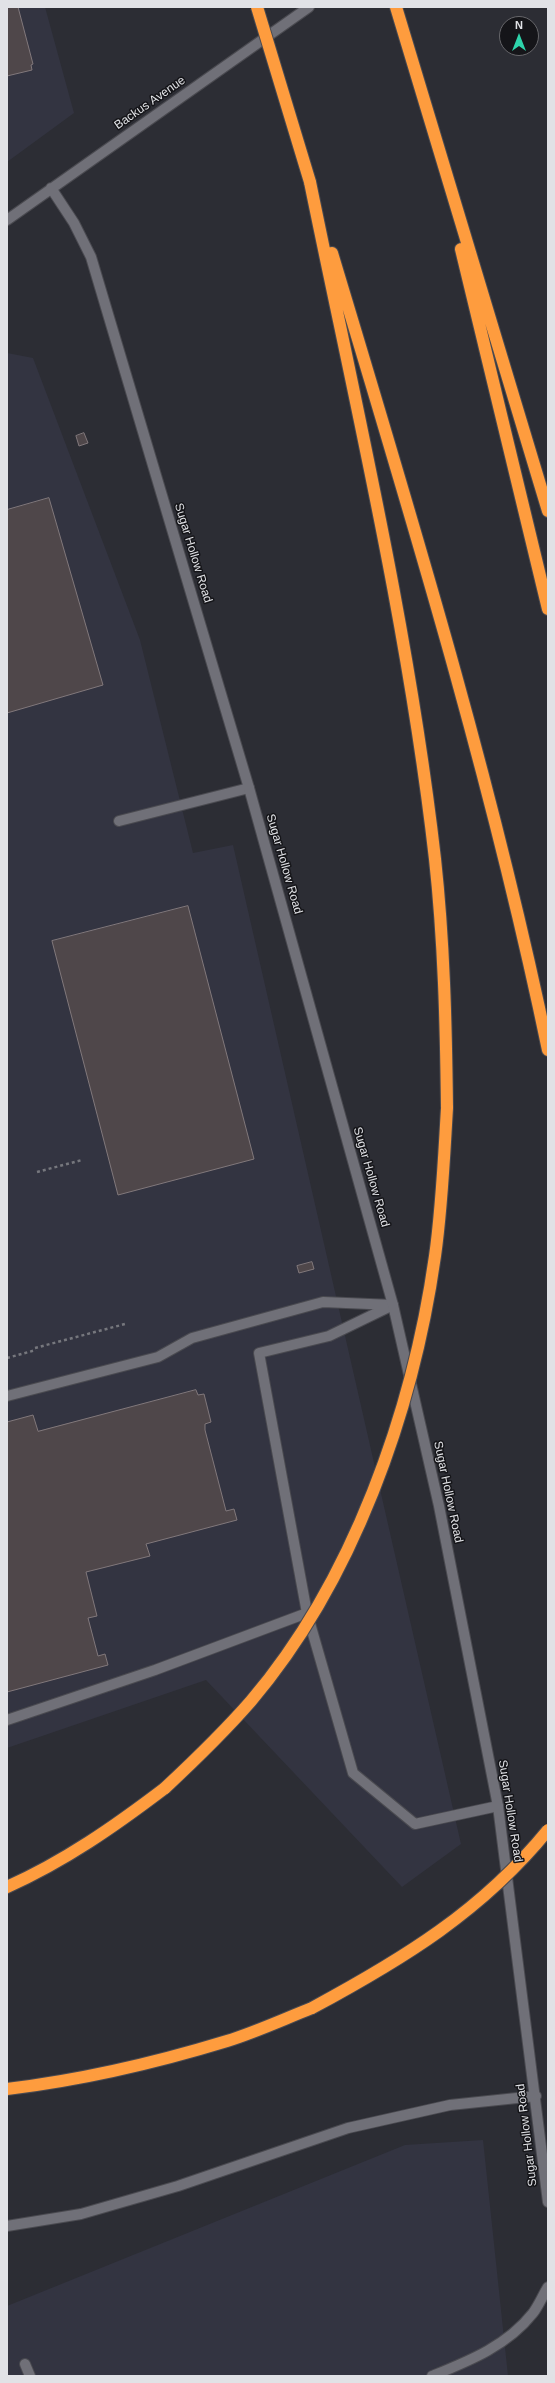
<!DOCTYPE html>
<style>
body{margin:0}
#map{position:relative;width:555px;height:2383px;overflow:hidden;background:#2c2d34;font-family:Helvetica,sans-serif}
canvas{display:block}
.frame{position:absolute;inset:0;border:8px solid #e1e2e6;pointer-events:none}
.north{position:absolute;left:499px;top:16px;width:40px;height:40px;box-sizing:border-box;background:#151519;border:1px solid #67676b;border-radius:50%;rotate:0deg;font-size:11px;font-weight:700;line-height:16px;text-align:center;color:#e1e2e6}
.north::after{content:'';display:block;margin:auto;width:14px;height:18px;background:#2ed4ab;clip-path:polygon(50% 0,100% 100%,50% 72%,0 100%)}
</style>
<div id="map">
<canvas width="555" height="2383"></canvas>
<div class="frame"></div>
<div class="north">N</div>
</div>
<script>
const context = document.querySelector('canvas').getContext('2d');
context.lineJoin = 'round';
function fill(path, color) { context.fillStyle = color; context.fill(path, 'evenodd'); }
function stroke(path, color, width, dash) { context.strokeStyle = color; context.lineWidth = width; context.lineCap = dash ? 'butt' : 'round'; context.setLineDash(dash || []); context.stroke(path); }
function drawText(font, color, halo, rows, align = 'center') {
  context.font = font + ' Helvetica,sans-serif'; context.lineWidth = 3; context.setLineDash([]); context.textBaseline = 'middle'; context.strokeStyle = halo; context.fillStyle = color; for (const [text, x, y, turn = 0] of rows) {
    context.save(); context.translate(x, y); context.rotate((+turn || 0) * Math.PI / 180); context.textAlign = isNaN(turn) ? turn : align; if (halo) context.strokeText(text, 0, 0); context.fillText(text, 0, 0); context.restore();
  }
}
fill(new Path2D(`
 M7,7H45L74,113L7,162Z
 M7,353L33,358L140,640L193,853L233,845L461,1844L402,1887L206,1680L7,1748Z
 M483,2140L508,2376H7V2306L405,2145Z`), '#333441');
const building = new Path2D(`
 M7,7H18L33,64L31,65L32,70L7,76Z
 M84,433L88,443L79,446L76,436Z
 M49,498L103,685L7,713V510Z
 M188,906L254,1159L118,1195L52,941Z
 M312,1262L314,1269L299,1273L297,1266Z
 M196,1390L198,1395L204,1394L211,1422L205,1424V1430L226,1511L234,1509L237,1520L146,1544L150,1556L86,1572L97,1616L88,1618L98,1656L105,1654L108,1665L7,1692V1422L33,1415L38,1431Z`);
fill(building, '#4f474a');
stroke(building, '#81787b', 1);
const lane = new Path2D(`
 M119,821L249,788
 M7,1396L158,1357L192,1338L323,1302L393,1305L329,1336L259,1353L307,1613L353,1773L415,1824L498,1806
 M7,1720L155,1670L307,1613
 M25,2364L30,2376
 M432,2376C469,2361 507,2346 533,2313C539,2305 543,2295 548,2287`);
const secondary = new Path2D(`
 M51,188L74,223L91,257L249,788L393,1305L439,1506L498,1806L548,2202
 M7,220L309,7
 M7,2226L81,2214L178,2186L348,2128L450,2105L536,2096`);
const highway = new Path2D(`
 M396,7L548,511
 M310,182C356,407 409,631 435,859C444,941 446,1025 447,1108
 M461,249L548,609
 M332,253C411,516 492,780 548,1050
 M7,1887C65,1861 115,1826 165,1788
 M7,2089C82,2080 155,2063 227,2041C256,2032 284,2019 312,2008`);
stroke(lane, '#4a4a50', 12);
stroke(secondary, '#4a4a50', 12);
stroke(highway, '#4a4a50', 14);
stroke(new Path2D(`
 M37,1172L82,1160
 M35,1348L125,1324
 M7,1358L36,1350`), '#76777d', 2.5, [3, 3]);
stroke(lane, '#707078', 10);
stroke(secondary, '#707078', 10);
stroke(highway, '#fe9c3e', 12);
const highwayBridge = new Path2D(`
 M257,7L310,182
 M165,1788C195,1760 224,1732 251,1701C353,1581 413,1411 435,1256C442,1207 444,1157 447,1108
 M312,2008C403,1959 482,1911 548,1830`);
stroke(highwayBridge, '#4a4a50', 14, []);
stroke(highwayBridge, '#fe9c3e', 12);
drawText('12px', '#e1e2e6', '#151519', [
 ["Backus Avenue",150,103,-35],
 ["Sugar Hollow Road",193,553,73],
 ["Sugar Hollow Road",284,864,74],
 ["Sugar Hollow Road",371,1177,74],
 ["Sugar Hollow Road",448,1492,78],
 ["Sugar Hollow Road",510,1811,81],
 ["Sugar Hollow Road",527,2135,-97]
]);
</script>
